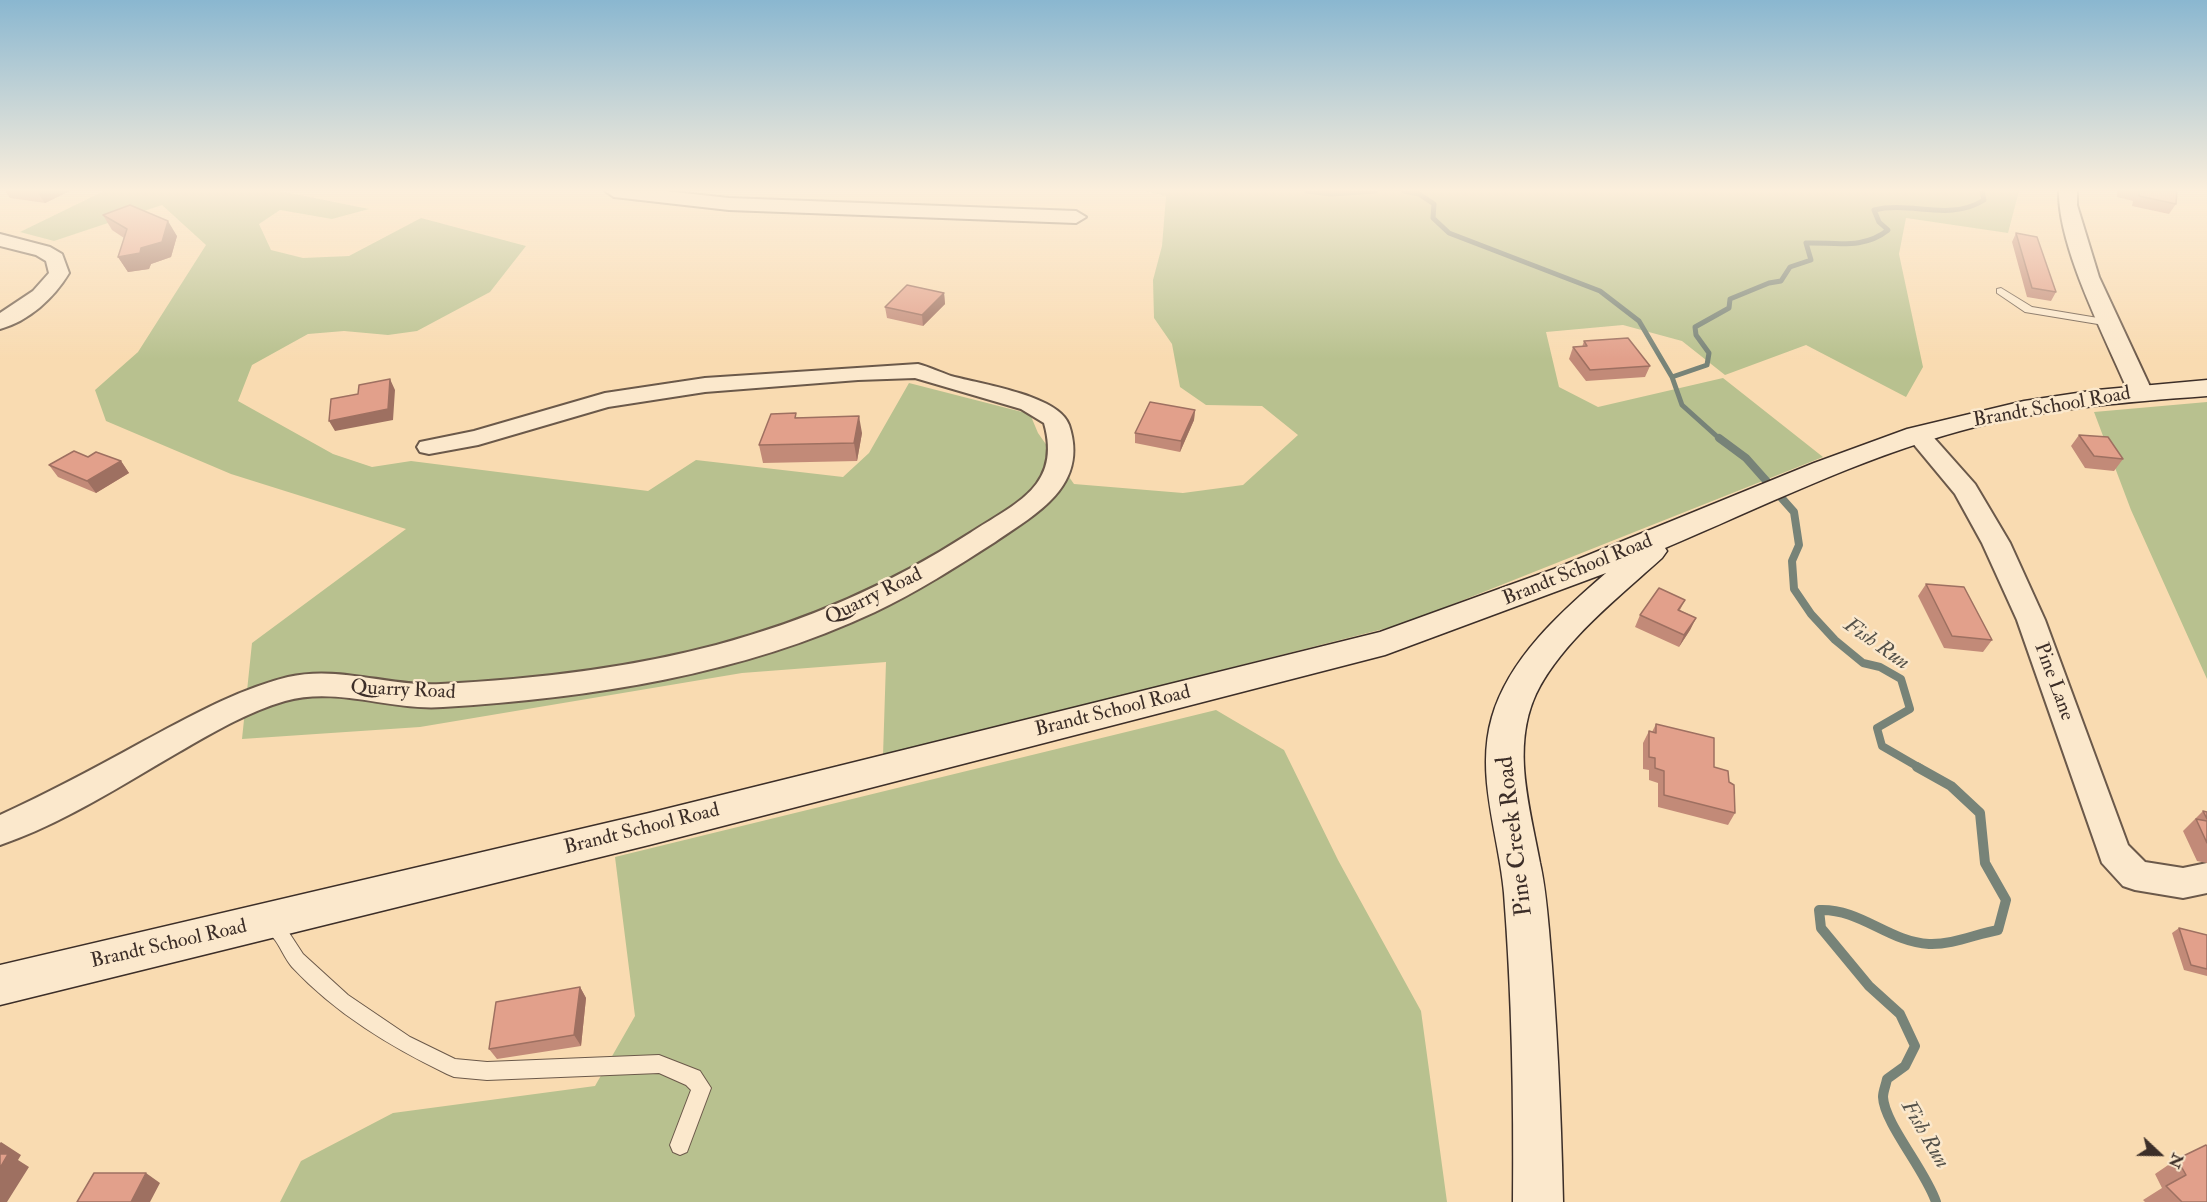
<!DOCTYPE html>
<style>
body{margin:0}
#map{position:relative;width:2207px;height:1202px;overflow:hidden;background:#f9dbb1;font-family:"IM FELL Double Pica",serif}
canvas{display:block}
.north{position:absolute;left:2129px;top:1124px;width:60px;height:60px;-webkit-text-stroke:4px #fbe8cc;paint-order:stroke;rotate:112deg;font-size:16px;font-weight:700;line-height:24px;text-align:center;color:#3c2e28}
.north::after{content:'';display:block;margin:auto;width:21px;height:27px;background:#3c2e28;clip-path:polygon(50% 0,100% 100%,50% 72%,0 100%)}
</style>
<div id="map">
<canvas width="2207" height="1202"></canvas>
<div class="north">N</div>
</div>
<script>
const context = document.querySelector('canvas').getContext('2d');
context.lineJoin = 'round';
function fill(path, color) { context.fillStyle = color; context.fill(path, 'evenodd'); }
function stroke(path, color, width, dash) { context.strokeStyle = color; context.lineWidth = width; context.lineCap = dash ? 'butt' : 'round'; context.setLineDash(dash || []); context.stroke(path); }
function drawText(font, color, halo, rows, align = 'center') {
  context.font = font + ' "IM FELL Double Pica",serif'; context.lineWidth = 5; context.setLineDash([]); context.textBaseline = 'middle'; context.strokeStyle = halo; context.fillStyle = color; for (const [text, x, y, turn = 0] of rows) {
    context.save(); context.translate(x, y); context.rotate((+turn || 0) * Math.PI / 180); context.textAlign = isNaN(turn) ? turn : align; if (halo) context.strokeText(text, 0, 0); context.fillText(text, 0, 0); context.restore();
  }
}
fill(new Path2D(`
 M104,191H280L369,209L332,219L280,210L259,224L271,250L303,258L349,256L421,218L526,246L490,292L417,331L388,335L344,331L308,334L252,365L238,401L333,454L372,467L411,461L648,491L696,460L843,477L869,453L909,383L1030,414L1038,433L1074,484L1183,493L1243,485L1298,435L1262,406L1206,405L1180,387L1172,344L1154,318L1153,280L1162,246L1166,196L1144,191H2019L2008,233L1906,218L1899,254L1923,367L1906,397L1806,345L1725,375L1682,341L1623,325L1546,332L1559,387L1598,407L1723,378L1823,457L1403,624L883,756L886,662L742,673L420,727L242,739L252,643L406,529L231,474L106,421L95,390L138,352L206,245L162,205L54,241L20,232Z
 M2207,402V679L2131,510L2094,412Z
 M1216,710L1284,750L1338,860L1421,1011L1447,1202H280L301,1161L393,1113L595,1086L635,1016L615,857Z`), '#b8c18f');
stroke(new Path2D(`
 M1307,191L1331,194L1375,191
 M1404,191L1419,194L1434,204L1433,218L1449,233L1600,291L1639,321L1672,377
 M1721,440L1682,405L1672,377L1707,365L1709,353L1696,335L1695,327L1729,308L1730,299L1769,283L1781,281L1790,267L1811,260L1806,243C1835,242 1863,250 1888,230L1879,222L1874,210C1912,201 1949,222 1984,200L1982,191`), '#778378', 5);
stroke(new Path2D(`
 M1719,438L1746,458L1794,512L1799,545L1792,561L1794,589L1811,614L1835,640L1863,663L1880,667L1901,679L1910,709L1877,728L1882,746L1920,768`), '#778378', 8);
stroke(new Path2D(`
 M1917,767L1951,786L1980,813L1985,863L2006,900L1998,930C1976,934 1952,945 1929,944C1889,942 1860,908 1819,910L1821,928L1869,986L1900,1014L1915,1046L1905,1066L1887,1079C1886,1085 1883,1091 1883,1097C1884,1123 1926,1171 1936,1202`), '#778378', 10);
const lane = new Path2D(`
 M2001,288L2032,307L2110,320L2115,323L2110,326L2025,312L1997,293V289Z
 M268,915L286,928L303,954L348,995L410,1037L455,1059L487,1062L659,1055L700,1071L711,1088L687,1152L680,1155L673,1152L670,1145L691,1090L686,1085L659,1073L487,1080L454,1077L447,1074C391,1047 336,1014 292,967C285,959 281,948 275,940C270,933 263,931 259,923L262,918Z`);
const street = new Path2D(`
 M605,191H665L729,198L1076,211L1086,217L1076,223L729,210L614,197Z
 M2059,191H2077V205L2099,277L2153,393L2149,398H2133L2129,393C2106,339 2058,248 2059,191Z
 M0,234L50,247L62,254L69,273C54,298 29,321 0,329V313L33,291L49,273L46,261L36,255L0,246Z
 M918,364C929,367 940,372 951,376C979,384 1059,395 1069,425C1089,485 1038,513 995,542C956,567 917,592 875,612C741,675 590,698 443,707C391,711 337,686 285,701C247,712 212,733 179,752C122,785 62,824 0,845V815C48,793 95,768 142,742C189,717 236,690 288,677C339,665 390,687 441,684C636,674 804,640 970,533C1016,503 1062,486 1044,423L1021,409L915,378L858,380L705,392L608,407L478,445L429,454L420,452L417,447L420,442L474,431L605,393L705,378Z
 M1918,428L1927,430L1975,484L2010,543L2045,620L2128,845L2145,862L2183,868L2207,863V893L2183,898L2135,890L2123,886L2102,863L2017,620L1982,543L1955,494L1906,435L1909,430Z`);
const secondary = new Path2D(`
 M2207,380V396C2124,402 2040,409 1960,431C1858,459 1762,507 1665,548L1667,551L1662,558C1620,596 1561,642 1536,694C1511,748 1530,808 1540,863C1545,885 1547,908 1549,930C1557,1021 1561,1111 1563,1202H1513C1514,1099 1512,996 1504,893C1499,835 1475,775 1492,717C1509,658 1561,612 1606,573L1385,655L649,845L0,1005V965L649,813L1380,632L1554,569L1814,463L1907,429L2024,401L2097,390Z`);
stroke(lane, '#6b594a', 2);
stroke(street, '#6b594a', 4);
stroke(secondary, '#3c2e28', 3);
fill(lane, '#fbe8cc');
fill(street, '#fbe8cc');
fill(secondary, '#fbe8cc');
fill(new Path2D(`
 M5,191H70L45,203L10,198Z
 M2117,191H2177L2176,204L2169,214L2132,206L2133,201L2117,197Z
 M103,215L177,236L171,257L151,264L149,269L128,272L118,257L124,238L112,230Z
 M2016,233L2056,292L2051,301L2027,297L2012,242Z
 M944,293L945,304L923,326L887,318L885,307Z
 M1584,341L1650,366L1645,377L1586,381L1569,359L1573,347H1582Z
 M1195,410L1194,420L1180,452L1135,443V433Z
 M797,417L862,433L857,461L763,463L759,445Z
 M2079,435L2123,459L2114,471L2085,468L2071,446Z
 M88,457L121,461L129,473L96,493L58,477L49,465Z
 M1926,584L1992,640L1983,652L1944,648L1918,596Z
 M1685,600L1680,610L1696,618L1690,630L1679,647L1635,627L1640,615Z
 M1656,724L1714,767L1729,782L1735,813L1728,825L1658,807V783L1649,780V770L1643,769V743L1649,731L1652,732Z
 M2203,811L2207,812V863L2197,861L2183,831Z
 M2179,928L2207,935V976L2184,970L2172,933Z
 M580,987L586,998L581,1046L497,1059L489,1049Z
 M2177,1159L2207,1202H2145L2143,1200L2162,1188L2155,1174Z`), '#c28a78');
fill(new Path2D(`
 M41,191H70L45,203L38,193Z
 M168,221L177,236L171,257L151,264L149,269L128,272L118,257Z
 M944,293L945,304L923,326L922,315Z
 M390,379L395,390L393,420L335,431L329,421Z
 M1195,410L1194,420L1180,452L1181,441Z
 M859,416L862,433L857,461L854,443Z
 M121,461L129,473L96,493L87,481Z
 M1696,618L1690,630L1679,647L1684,635Z
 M580,987L586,998L581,1046L574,1035Z
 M1,1142L21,1155L18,1160L29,1167L7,1202H0V1143Z
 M146,1173L160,1183L150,1202H131Z`), '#9e7061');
const building = new Path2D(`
 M2139,191H2177L2176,204L2139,196Z
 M130,205L168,221L162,242L141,248L140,253L118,257L127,229L103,215Z
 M2016,233L2037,237L2056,292L2032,288Z
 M907,285L944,293L922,315L885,307Z
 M1628,338L1650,366L1590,370L1573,347L1587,346L1584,341Z
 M390,379L388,409L329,421L331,399L358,394L359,385Z
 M1150,402L1195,410L1181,441L1135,433Z
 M796,413L795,418L859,416L854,443L759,445L771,414Z
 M2079,435L2108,437L2123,459L2094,456Z
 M74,451L88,457L96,452L121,461L87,481L49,465Z
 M1926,584L1964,587L1992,640L1952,636Z
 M1659,588L1685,600L1678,610L1696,618L1684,635L1640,615Z
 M1656,724L1714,738V767L1728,771L1729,782L1734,785L1735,813L1664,795V771L1655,768V758L1649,757V731L1656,733Z
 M2203,811L2207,812V819Z
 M2196,819L2207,821V843Z
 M2179,928L2207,935V969L2191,965Z
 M580,987L574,1035L489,1049L496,1002Z
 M2206,1145L2207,1146V1202H2182L2166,1186L2186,1175L2177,1159Z
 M0,1154H8L0,1168Z
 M94,1173H146L131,1202H77Z`);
fill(building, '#e2a08b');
stroke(building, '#9e7061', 1.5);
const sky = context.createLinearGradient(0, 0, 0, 359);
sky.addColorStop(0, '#8ab7d0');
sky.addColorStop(0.53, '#fcefdc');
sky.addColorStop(1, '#fcefdc00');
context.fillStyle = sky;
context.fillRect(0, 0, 2207, 359);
drawText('20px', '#3c2e28', '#fbe8cc', [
 ["Brandt School Road",2052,408,-10],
 ["Brandt School Road",1578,571,-22],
 ["Quarry Road",874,597,-26],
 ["Pine Lane",2053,682,70],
 ["Quarry Road",403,691,3],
 ["Brandt School Road",1113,712,-14],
 ["Brandt School Road",642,830,-14],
 ["Brandt School Road",169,945,-13]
]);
drawText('italic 21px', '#545149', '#fbe8cc', [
 ["Fish Run",1876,645,35],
 ["Fish Run",1924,1135,60]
]);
drawText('24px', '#3c2e28', '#fbe8cc', [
 ["Pine Creek Road",1516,836,-97]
]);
</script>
